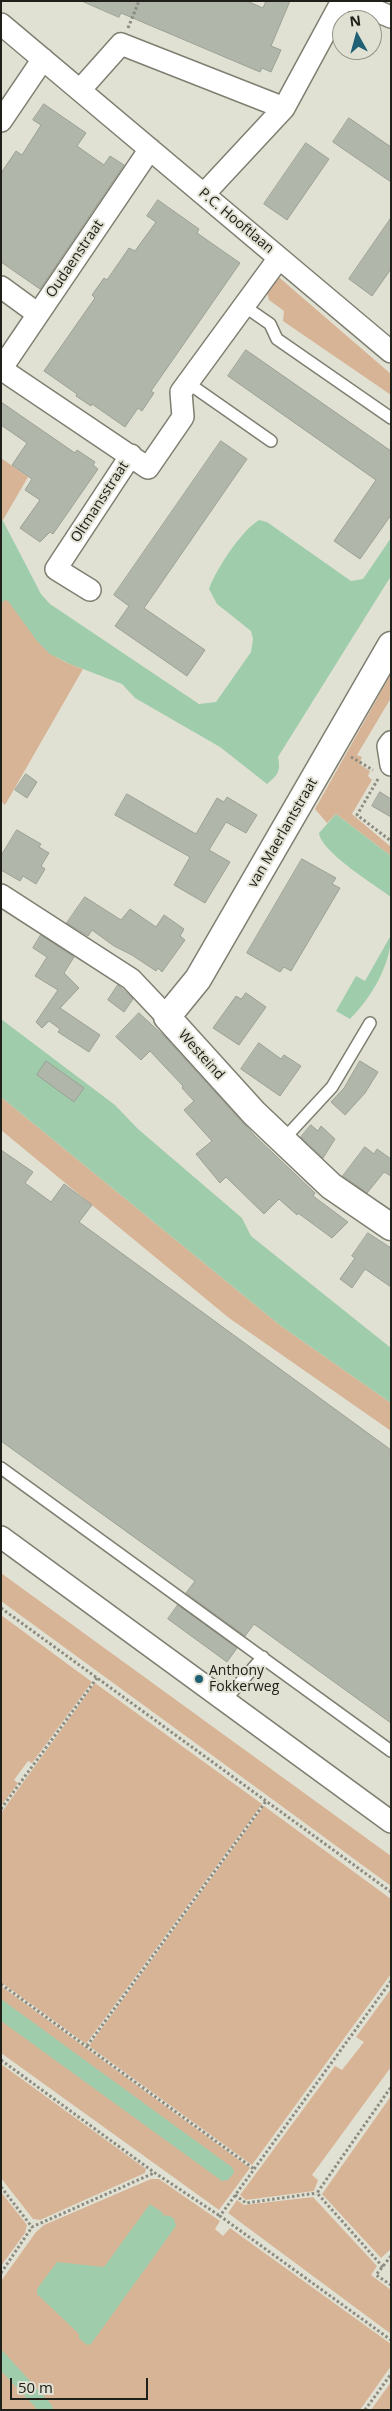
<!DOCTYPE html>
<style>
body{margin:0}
#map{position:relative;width:392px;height:2411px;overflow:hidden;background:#e1e1d3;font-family:"Open Sans",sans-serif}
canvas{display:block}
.frame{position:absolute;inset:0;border:2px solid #20201b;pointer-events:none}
.north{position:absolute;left:332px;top:10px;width:50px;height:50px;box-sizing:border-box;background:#e1e1d3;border:1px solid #949489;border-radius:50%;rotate:353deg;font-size:14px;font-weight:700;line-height:20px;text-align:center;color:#20201b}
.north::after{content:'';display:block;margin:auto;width:18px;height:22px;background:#1f6074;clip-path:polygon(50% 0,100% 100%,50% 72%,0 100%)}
.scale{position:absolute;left:10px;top:2378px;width:138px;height:22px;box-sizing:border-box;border:2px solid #20201b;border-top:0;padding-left:6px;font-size:15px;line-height:18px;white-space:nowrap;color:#20201b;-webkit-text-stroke:4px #e1e1d3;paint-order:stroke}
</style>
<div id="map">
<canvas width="392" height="2411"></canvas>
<div class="frame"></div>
<div class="north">N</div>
<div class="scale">50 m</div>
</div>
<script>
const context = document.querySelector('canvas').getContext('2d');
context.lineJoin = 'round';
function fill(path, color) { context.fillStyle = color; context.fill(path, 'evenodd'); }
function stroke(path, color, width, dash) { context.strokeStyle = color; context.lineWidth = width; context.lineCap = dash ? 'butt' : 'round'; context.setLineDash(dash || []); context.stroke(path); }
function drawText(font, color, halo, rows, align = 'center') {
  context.font = font + ' "Open Sans",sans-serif'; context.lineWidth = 4; context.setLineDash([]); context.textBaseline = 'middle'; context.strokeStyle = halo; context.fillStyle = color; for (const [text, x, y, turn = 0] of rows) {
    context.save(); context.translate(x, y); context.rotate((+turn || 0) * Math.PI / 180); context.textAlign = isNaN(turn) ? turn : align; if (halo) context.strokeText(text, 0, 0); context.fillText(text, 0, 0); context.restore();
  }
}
fill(new Path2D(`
 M274,273L391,374V395L283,321L284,311L269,300L265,285Z
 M1,458L28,477L3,520L1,517Z
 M5,599C19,608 27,627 37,640C48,655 66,663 83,669L5,805L1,801V604Z
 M391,674V698L357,755L362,757L359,764L370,771L368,776L372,780L352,814L391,847V856L336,814L327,823L315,809Z
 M1,1097L281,1326L391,1403V1431L229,1318L1,1130Z
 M1,1573L391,1856V1886L1,1601Z
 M1,1615L92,1682L32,1763L28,1761L14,1780L18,1783L1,1806Z
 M95,1683L262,1804L86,2044L1,1982V1813Z
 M264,1806L391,1899V1974L252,2165L89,2046Z
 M1,1986L250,2168L219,2210L1,2053Z
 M391,1989V2067L312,2175L318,2180L314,2191L246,2200L240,2195L335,2066L342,2070L364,2042L356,2037Z
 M1,2064L146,2169L145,2173L40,2220L33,2219L1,2178Z
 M391,2096V2249L381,2258L322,2194Z
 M151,2179H159L220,2221L215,2229L223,2236L230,2228L391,2344V2366L360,2410H1V2281L36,2232L44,2225Z
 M1,2192L27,2225L25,2233L1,2266Z
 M313,2197L377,2266L371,2275L391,2290V2334L228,2213L237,2200L244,2205Z
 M391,2382V2410H371Z`), '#d8b496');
fill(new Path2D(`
 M1,517L41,594L50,604L199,704L216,702L251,652L253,639L251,631L217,604L209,589C216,569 242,530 259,520L267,522L351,581L363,579L391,538V576L278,757C281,771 278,775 267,784L220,747L135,698L122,684L70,664L50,654L37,641L8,601L5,600L1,604Z
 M336,814L391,856V897C375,885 321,852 319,833Z
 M391,935C391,965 371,998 350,1019L336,1011L356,976L365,981Z
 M1,1019L115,1105L138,1129L242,1218L251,1236L391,1348V1403L281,1326L1,1097Z
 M1,1999L233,2168L234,2173L228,2180L222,2181L1,2021Z
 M150,2204L163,2213L162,2215L170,2216L174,2219L176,2226L91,2344L87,2345L79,2338V2334L37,2294V2289L57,2262L104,2267Z
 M1,2349L51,2404L54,2410H38L1,2371Z`), '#9fcdac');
const building = new Path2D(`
 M82,1H247L263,8L266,1H290L271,46L281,50L271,72L262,68L260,72L121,13L119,17Z
 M44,104L86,133L77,146L104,165L110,156L124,165L40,289L1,262V173L16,151L22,155L41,125L33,120Z
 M349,118L391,147V182L333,142Z
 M306,143L329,159L287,220L264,204Z
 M158,200L199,229L197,233L240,263L151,391L154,393L142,411L138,408L125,427L92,404L91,406L76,396L77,394L44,371L95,298L92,295L104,278L107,280L129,248L135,251L156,222L147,216Z
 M391,218V269L372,296L349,279Z
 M246,350L391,451V515L360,559L334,541L376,480L228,376Z
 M1,402L75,453L77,450L95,462L93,465L98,469L53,534L50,532L40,542L20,528L40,500L25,490L32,479L12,465L27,443L1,425Z
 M221,441L247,459L144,608L205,650L187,676L115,626L129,606L114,595Z
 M26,774L37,782L27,798L15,790Z
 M380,792L391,799V817L372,806Z
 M127,794L196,834L217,798L224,802L227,797L257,815L246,833L226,822L209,850L230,862L205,903L174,885L190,857L115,815Z
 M17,830L41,844L39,847L49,853L41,866L45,869L36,884L23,876L20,881L1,870V856Z
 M302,859L336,878L332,884L340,888L291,971L284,967L280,972L247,953Z
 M85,897L121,920L130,909L156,927L164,915L184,929L180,936L185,940L162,972L158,968L156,971L132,955L114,946L92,930L88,936L67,923Z
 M41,935L74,957L64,973L79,988L60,1008L100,1035L89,1052L58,1032L60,1029L49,1021L42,1028L36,1022L58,990L35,976L47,957L33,948Z
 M118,985L133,999L124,1012L108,1000Z
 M246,993L266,1007L239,1045L213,1028L236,996L241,999Z
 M139,1013L165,1037L255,1136L315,1193L313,1196L348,1222L332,1238L298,1213L297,1215L279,1199L264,1214L226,1177L220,1183L196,1154L212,1141L184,1110L194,1101L182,1088L183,1086L150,1051L141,1060L116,1037Z
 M259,1043L281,1059L284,1055L301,1066L280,1096L241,1069Z
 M46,1061L84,1088L74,1102L37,1075Z
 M360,1061L378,1072L365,1093L345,1115L331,1102L344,1088Z
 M311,1125L318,1131L321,1126L335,1139L323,1158L301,1137Z
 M365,1147L374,1154L377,1149L391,1159V1176L384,1172L367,1193L343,1176Z
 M1,1150L33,1172L25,1183L51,1202L64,1184L92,1205L79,1222L391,1450V1723L254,1624L245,1636L186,1593L195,1581L1,1441Z
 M368,1233L391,1248V1287L365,1269L352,1288L340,1279L355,1258L352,1256Z
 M178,1605L237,1648L227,1662L168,1619Z`);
fill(building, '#b0b7aa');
stroke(building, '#9aa194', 1);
const service = new Path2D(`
 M244,306L270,324L277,339L391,418
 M188,383L271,441
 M283,1140L332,1087L370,1023
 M1,1468L391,1751
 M224,1701L263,1657`);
const minor = new Path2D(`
 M353,1L391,17
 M1,24L391,352
 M80,90L121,44L284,108
 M1,121L43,59
 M204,194L284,108L342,1
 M1,287L38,314
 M1,369L148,468L183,417L181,392L279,258
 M1,369L150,149
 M90,590L56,569L131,455
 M391,742L388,746L391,765
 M1,895L131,979L167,1017
 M1,1537L391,1822`);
const tertiary = new Path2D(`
 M391,645L198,979L167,1017L254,1113L331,1186L391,1227`);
stroke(service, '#7e7e71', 14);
stroke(minor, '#7e7e71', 24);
stroke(tertiary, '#7e7e71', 29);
stroke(new Path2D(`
 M128,28L139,1
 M351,757L373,770
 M378,779L357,815L391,841
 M1,1608L391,1892
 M1,1809L97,1678
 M391,1981L220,2216L391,2340
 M1,1984L254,2169
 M87,2046L266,1801
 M1,2060L155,2173L220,2216
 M1,2187L32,2227L154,2173
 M235,2195L246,2203L317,2193
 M391,2256L376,2275L391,2285
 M383,2267L317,2193L391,2087
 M1,2273L32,2227
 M365,2410L391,2374`), '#8b8b81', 3, [2.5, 2.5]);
stroke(service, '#fff', 11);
stroke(minor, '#fff', 21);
stroke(tertiary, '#fff', 26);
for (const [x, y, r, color] of [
 [199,1679,5,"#1f6074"]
]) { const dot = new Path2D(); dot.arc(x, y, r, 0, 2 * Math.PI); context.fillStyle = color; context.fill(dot); stroke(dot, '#e1e1d3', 2); }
drawText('14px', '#20201b', '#e1e1d3', [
 ["P.C. Hooftlaan",236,221,40],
 ["Oudaenstraat",75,259,-56],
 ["Oltmansstraat",100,502,-57],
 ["van Maerlantstraat",283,833,-60],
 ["Westeind",201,1055,48]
]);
drawText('14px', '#20201b', '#e1e1d3', [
 ["Anthony",209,1671],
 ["Fokkerweg",209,1687]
], 'left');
</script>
